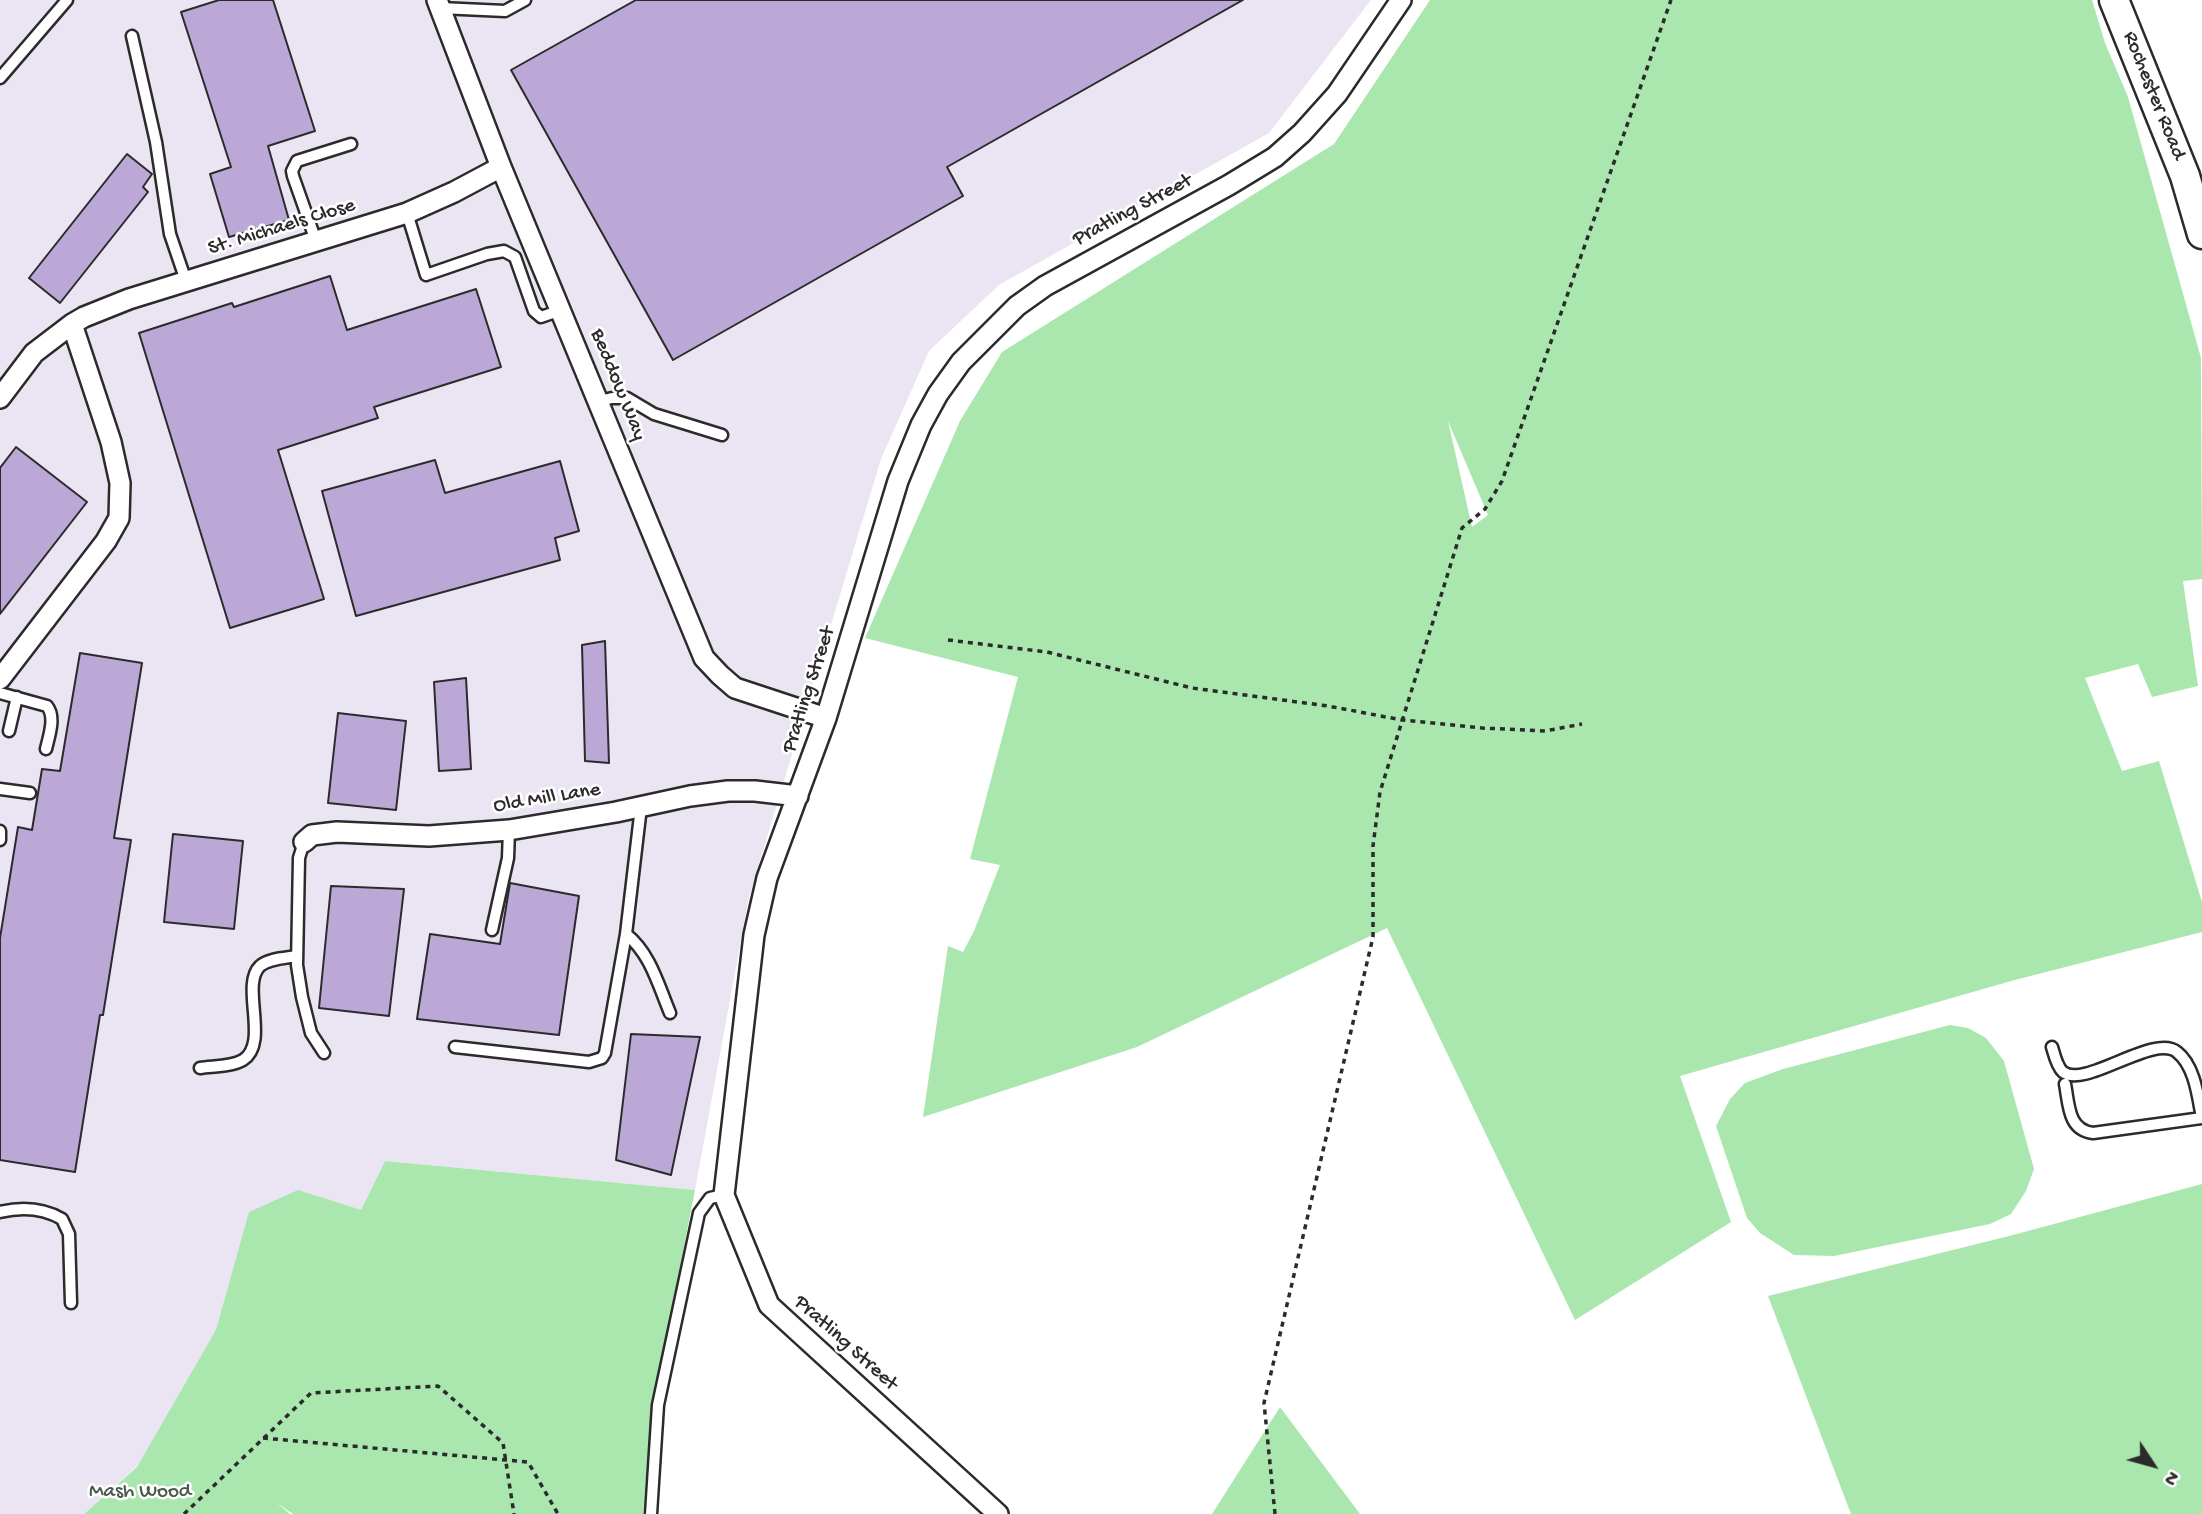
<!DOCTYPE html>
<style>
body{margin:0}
#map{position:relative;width:2202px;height:1514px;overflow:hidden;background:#fff;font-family:"Gochi Hand",sans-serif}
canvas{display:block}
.north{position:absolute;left:2118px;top:1430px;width:70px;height:70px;-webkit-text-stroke:5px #fff;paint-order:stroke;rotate:126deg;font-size:19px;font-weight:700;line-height:28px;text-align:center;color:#2b2b2b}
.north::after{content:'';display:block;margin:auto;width:24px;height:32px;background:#2b2b2b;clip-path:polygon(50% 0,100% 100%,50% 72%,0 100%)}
</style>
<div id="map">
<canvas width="2202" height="1514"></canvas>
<div class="north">N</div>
</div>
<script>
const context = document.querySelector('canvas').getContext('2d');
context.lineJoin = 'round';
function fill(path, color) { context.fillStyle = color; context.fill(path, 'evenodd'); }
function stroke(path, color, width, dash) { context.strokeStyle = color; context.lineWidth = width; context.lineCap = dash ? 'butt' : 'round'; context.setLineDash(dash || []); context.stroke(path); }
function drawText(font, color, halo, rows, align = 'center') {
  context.font = font + ' "Gochi Hand",sans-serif'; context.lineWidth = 5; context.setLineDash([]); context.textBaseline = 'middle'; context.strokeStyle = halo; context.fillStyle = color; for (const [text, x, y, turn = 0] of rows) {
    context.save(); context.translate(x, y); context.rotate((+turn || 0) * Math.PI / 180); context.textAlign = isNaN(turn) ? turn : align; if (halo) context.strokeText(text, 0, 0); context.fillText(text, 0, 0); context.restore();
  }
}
fill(new Path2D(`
 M0,0H1371L1269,133L999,285L929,351L881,459L749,897L695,1190L385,1161L361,1210L136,1467L84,1514H0Z`), '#ebe5f3');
fill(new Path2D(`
 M1430,0H2092L2105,43L2128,97L2201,358L2202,579L2183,581L2198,686L2152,697L2138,664L2085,678L2122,771L2159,761L2202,902V932L2011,981L1680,1076L1731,1222L1575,1320L1387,928L1137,1047L923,1117L948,946L963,952L974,931L1000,865L970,859L1018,677L865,638L960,421L1002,352L1334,144ZM1448,421L1488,515L1472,527Z
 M1950,1025L1968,1028L1986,1038L2004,1061L2034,1169L2026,1191L2011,1214L1990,1224L1834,1256L1794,1255L1760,1233L1747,1218L1716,1126L1730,1099L1745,1083L1783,1069Z
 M385,1161L695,1190L651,1416L643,1514H293L277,1503L290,1514H84L137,1467L216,1330L249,1212L298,1190L361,1210Z
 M2202,1184V1514H1851L1768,1296L2013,1235Z
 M1280,1407L1360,1514H1212Z`), '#a9e7ae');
const building = new Path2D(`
 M219,0H273L315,131L268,146L289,220L229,237L210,174L231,167L181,12Z
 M636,0H1243L947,167L963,196L673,360L511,70Z
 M127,154L152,174L143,187L148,192L60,303L29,278Z
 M330,276L347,330L476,289L501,367L374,407L378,418L278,450L324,599L230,628L139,333L232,303L234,307Z
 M16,447L87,502L0,614V468Z
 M435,460L445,493L560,461L579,531L555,538L560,560L356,616L322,491Z
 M605,641L609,763L585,761L582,645Z
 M80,653L142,663L114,838L131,840L103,1015H100L75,1172L0,1160V938L18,827L32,830L42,769L60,771Z
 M466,678L471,769L439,771L434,682Z
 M338,713L406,721L396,810L328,803Z
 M173,834L243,841L234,929L164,922Z
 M510,883L579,896L559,1035L417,1019L430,934L500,944Z
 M331,886L404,889L389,1016L319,1008Z
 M631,1034L700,1037L671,1175L616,1160Z`);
fill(building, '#bca8d7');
stroke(building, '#2b2b2b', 2);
const lane = new Path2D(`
 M440,8L505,11L525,0
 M132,36L156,142L170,234L186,281
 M0,78L67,0
 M407,213L426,275L487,254L504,251L515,257L534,311L541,317L561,310
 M316,241L293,176L292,171L297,161L351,144
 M599,401L612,398H627L654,414L722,435
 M0,693L47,706C56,717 49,736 46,749
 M9,731L17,697
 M0,789L30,793
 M641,807L626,934C650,953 658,984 670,1013
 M0,831V840
 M304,842L299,858L297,965L302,997L311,1033L324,1053
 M492,930L508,858L509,830
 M455,1047L589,1062L602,1058L605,1053L626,934
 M2052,1047C2054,1054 2057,1067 2063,1072C2085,1089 2154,1033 2177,1052C2195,1066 2198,1097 2202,1118
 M200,1068C213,1066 231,1067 243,1060C270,1043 240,985 260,966C269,958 286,958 297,956
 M2065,1084C2069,1105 2068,1130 2093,1133L2202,1118
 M0,1212C21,1207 43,1208 62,1219L69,1234L71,1303
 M651,1514L658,1405L699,1213L710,1198L724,1195`);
const street = new Path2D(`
 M437,0L501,167L704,658L720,675L735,688L826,718
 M0,398L34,353L72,324
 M0,679L106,541L119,518L120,483L111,442L72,324L84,317L129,299L407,213L454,192L501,167
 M304,842L312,835L337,832L429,836L509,830L616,812L690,796L728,791H755L798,796
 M998,1514L769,1305L724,1195L754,935L767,878L826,718L898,481L921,425L938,394L961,362L1017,306L1045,286L1229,185L1275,157L1302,133L1337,94L1401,0`);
const secondary = new Path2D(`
 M2114,0L2185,176L2202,234`);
stroke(lane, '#2b2b2b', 15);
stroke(street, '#2b2b2b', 24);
stroke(secondary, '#2b2b2b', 33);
stroke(new Path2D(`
 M948,640L1047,652L1192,688L1328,706L1402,720L1482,728L1545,731L1582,724
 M263,1438L528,1462L558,1514
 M184,1514L311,1393L438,1386L503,1443L514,1514
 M1275,1514L1264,1403L1373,937V846L1380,792L1462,528L1485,509L1502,481L1671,0`), '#2b2b2b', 3.5, [5, 5]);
stroke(lane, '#fff', 10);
stroke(street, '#fff', 19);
stroke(secondary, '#fff', 28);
drawText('21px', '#2b2b2b', '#fff', [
 ["Rochester Road",2153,96,68],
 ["Pratling Street",1133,211,-28],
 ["St. Michaels Close",282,228,-17],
 ["Beddow Way",617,385,68],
 ["Pratling Street",810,690,-72],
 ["Old Mill Lane",547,799,-9],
 ["Pratling Street",845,1344,42]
]);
drawText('21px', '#4a5a4c', '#fff', [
 ["Mash Wood",140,1493]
]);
</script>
